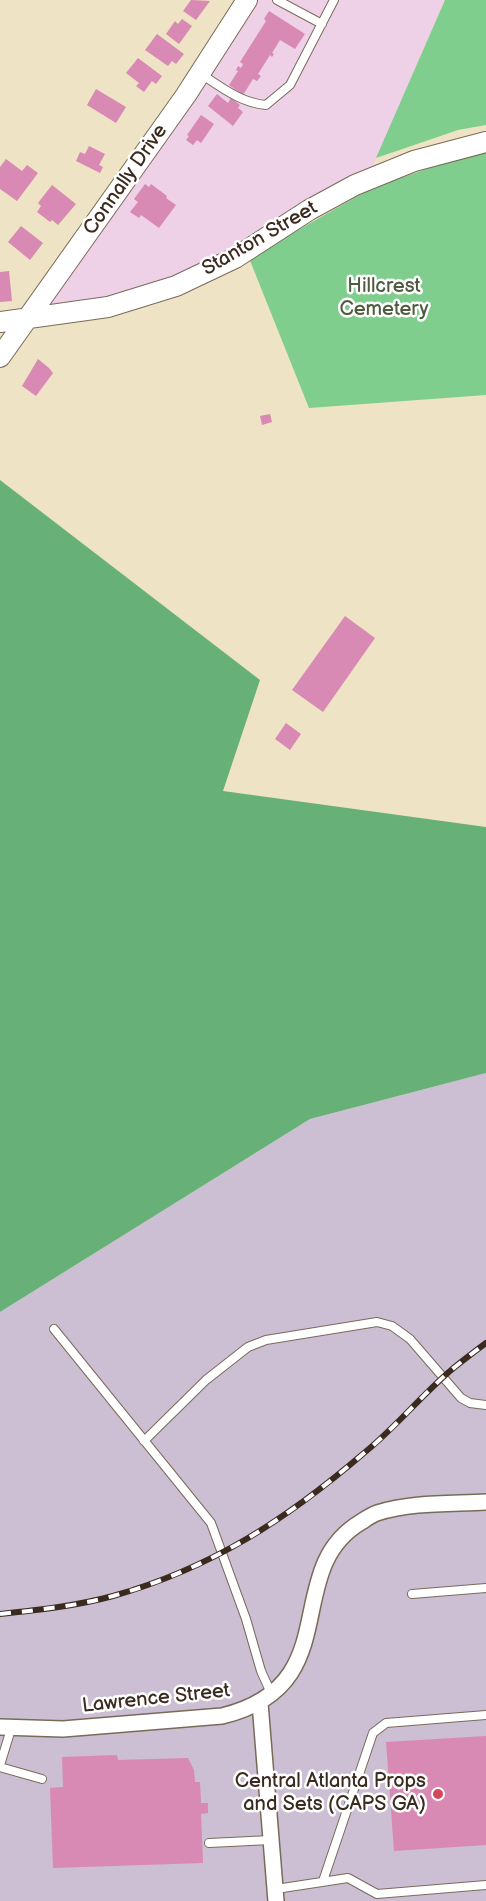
<!DOCTYPE html>
<style>
body{margin:0}
canvas{display:block;background:#eee3c4}
</style>
<canvas width="486" height="1901"></canvas>
<script>
const context = document.querySelector('canvas').getContext('2d');
context.lineJoin = 'round';
function fill(path, color) { context.fillStyle = color; context.fill(path, 'evenodd'); }
function stroke(path, color, width, dash) { context.strokeStyle = color; context.lineWidth = width; context.lineCap = dash ? 'butt' : 'round'; context.setLineDash(dash || []); context.stroke(path); }
function drawText(font, color, halo, rows, align = 'center') {
  context.font = font + ' "Balsamiq Sans",sans-serif'; context.lineWidth = 5; context.setLineDash([]); context.textBaseline = 'middle'; context.strokeStyle = halo; context.fillStyle = color; for (const [text, x, y, turn = 0] of rows) {
    context.save(); context.translate(x, y); context.rotate((+turn || 0) * Math.PI / 180); context.textAlign = isNaN(turn) ? turn : align; if (halo) context.strokeText(text, 0, 0); context.fillText(text, 0, 0); context.restore();
  }
}
fill(new Path2D(`
 M236,0H445L369,175L268,238L131,303L24,321Z`), '#eed0e7');
fill(new Path2D(`
 M486,1073V1901H0V1312L310,1119Z`), '#ccbed3');
fill(new Path2D(`
 M445,0H486V125L458,130L376,158Z
 M486,152V395L309,408L249,258L372,188L461,157Z`), '#7fce8d');
fill(new Path2D(`
 M0,480L260,680L223,791L486,827V1073L310,1119L0,1312Z`), '#67b178');
fill(new Path2D(`
 M191,0L210,1L196,20L183,11Z
 M269,11L305,34L295,49L280,40L272,53L274,54L272,57L270,55L258,74L261,76L257,81L253,79L243,95L229,85L238,71L236,70L238,66L241,68L243,64L240,62L266,21L264,19Z
 M182,19L192,26L179,44L166,34L175,21L178,24Z
 M157,34L184,54L176,64L172,61L168,66L145,50Z
 M138,58L162,76L156,84L152,81L144,92L136,86L139,83L126,73Z
 M96,89L126,107L116,123L87,105Z
 M217,94L228,103L231,98L240,105L238,108L243,112L233,126L208,106Z
 M201,115L214,124L201,143L197,140L193,145L186,140L189,136L187,135Z
 M89,146L105,154L99,165L103,167L100,173L76,161L80,152L85,154Z
 M6,159L22,171L27,165L38,173L17,201L0,189V167Z
 M145,184L149,187L151,184L167,196L166,198L176,205L159,228L141,215L139,218L130,212L138,202L134,199Z
 M52,185L76,204L58,225L52,220L50,222L37,212L41,206L38,203Z
 M21,226L43,243L30,260L8,242Z
 M9,271L12,301L0,302V272Z
 M38,359L49,368L53,373L36,396L22,386Z
 M270,414L272,422L262,425L260,416Z
 M345,616L375,638L323,712L292,690Z
 M286,723L301,734L290,750L275,739Z
 M486,1736V1845L394,1851L386,1742Z
 M117,1755L118,1760L188,1758L194,1770L195,1782H200L201,1803H208V1813L201,1814L203,1863L53,1868L50,1788L63,1787L62,1757Z`), '#d889b4');
const service = new Path2D(`
 M277,0L322,24
 M201,74C221,87 241,103 266,105L290,85L334,0
 M54,1329L211,1523L246,1619L261,1671L271,1693
 M144,1441L206,1380L248,1347L266,1340L377,1322L392,1326L410,1339L461,1398L470,1403L486,1405
 M412,1594L486,1588
 M0,1765L11,1729
 M0,1767L42,1779
 M209,1843L271,1840
 M323,1881L373,1733L386,1723L486,1715
 M276,1889L348,1878L377,1894L486,1885`);
const minor = new Path2D(`
 M260,1703L276,1901
 M0,1727L63,1729L222,1716C349,1685 279,1571 361,1522C366,1519 371,1515 377,1513C411,1502 451,1504 486,1502`);
const tertiary = new Path2D(`
 M0,322L108,307L176,286L235,258L309,210L355,185L414,161L486,142
 M0,357L186,95L247,0`);
stroke(service, '#7a6b58', 10);
stroke(minor, '#7a6b58', 18);
stroke(tertiary, '#7a6b58', 22);
stroke(service, '#fff', 8);
stroke(minor, '#fff', 15);
stroke(tertiary, '#fff', 20);
const rail = new Path2D(`
 M0,1614C38,1610 76,1606 113,1596C212,1568 287,1519 364,1453C395,1428 420,1397 450,1371C462,1361 474,1352 486,1343`);
stroke(rail, '#3b2a1e', 6);
stroke(rail, '#fff', 4, [11]);
for (const [x, y, r, color] of [
 [438,1794,6,"#d1495b"]
]) { const dot = new Path2D(); dot.arc(x, y, r, 0, 2 * Math.PI); context.fillStyle = color; context.fill(dot); stroke(dot, '#fff', 2); }
drawText('20px', '#3b2a1e', '#fff', [
 ["Connally Drive",126,180,-55],
 ["Stanton Street",260,239,-30],
 ["Lawrence Street",156,1699,-6]
]);
drawText('20px', '#4f5b3f', '#fff', [
 ["Hillcrest",384,287],
 ["Cemetery",384,310]
]);
drawText('20px', '#3b2a1e', '#fff', [
 ["Central Atlanta Props",426,1782],
 ["and Sets (CAPS GA)",426,1805]
], 'right');
</script>
